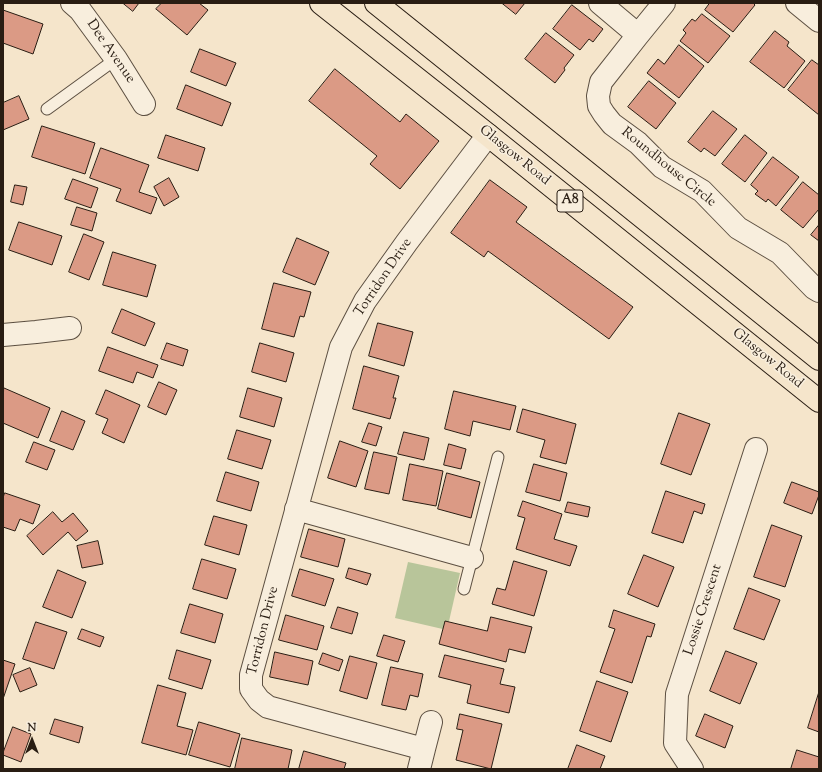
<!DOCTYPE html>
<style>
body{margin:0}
#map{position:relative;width:822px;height:772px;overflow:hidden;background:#f5e5cb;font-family:"Sorts Mill Goudy",serif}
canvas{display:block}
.frame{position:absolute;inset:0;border:4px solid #291d13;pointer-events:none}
.north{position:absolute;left:12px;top:720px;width:40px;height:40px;-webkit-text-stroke:3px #f8eedd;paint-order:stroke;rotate:0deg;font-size:11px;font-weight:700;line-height:16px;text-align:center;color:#291d13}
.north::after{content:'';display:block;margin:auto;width:14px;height:18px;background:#291d13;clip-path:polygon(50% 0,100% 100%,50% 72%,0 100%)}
</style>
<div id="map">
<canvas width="822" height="772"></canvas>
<div class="frame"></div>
<div class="north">N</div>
</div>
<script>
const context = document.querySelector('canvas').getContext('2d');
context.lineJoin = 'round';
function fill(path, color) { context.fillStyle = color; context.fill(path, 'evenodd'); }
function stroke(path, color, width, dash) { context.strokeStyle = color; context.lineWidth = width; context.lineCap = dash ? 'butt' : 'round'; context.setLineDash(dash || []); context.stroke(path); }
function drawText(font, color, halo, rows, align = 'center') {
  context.font = font + ' "Sorts Mill Goudy",serif'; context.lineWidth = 3; context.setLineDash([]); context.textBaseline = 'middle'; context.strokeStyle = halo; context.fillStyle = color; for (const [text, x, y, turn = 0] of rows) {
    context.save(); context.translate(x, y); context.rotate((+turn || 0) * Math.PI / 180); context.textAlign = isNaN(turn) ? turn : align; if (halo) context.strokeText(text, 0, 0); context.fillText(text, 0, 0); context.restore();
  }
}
fill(new Path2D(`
 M408,562L460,573L447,630L395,618Z`), '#b8c59a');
const building = new Path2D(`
 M123,3H139L133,11Z
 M162,3H199L208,10L187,35L156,9Z
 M502,3H525L516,14Z
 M710,3H753L755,5L733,32L705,10Z
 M572,5L603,29L593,42L589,39L580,50L553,29Z
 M3,10L43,24L33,54L3,43Z
 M702,14L730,36L708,63L680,41L686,33L683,30L692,19L695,21Z
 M775,31L789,42L787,46L805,61L784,88L750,62Z
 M546,33L574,55L564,68L565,70L555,83L525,59Z
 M679,45L704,66L679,98L647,73L658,59L664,64Z
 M200,49L236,63L226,86L191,72Z
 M812,60L819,65V115L788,90Z
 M335,69L400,122L406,114L439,141L400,189L370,164L377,156L309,101Z
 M649,81L676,103L656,129L628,107Z
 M186,85L231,103L222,126L177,109Z
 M19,96L29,119L3,130V103Z
 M713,111L737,129L715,156L704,148L701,152L688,142Z
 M42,126L95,143L85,174L32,157Z
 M166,135L205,148L198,171L158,158Z
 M745,135L767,153L745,182L722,164Z
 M101,148L149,165L139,192L157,198L151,214L116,201L121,189L90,178Z
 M773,157L799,177L776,206L768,199L766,202L755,194L758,191L751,185Z
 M169,178L179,197L164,206L154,187Z
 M73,179L98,188L91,208L65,199Z
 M490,180L527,207L516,222L633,307L609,339L488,251L484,257L451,233Z
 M803,182L819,195V209L803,228L781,210Z
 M15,185L27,187L23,205L11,202Z
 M77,207L97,213L92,231L71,225Z
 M19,222L62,236L52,265L9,250Z
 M819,225V241L811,235Z
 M84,234L104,242L89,280L69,272Z
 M297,238L329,252L315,285L283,272Z
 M113,252L156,265L147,297L103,285Z
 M274,283L311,292L304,317L300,316L294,337L262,329Z
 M122,309L155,323L145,346L112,333Z
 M378,323L413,332L404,366L369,356Z
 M167,343L188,350L183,366L161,359Z
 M260,343L294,353L286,382L252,372Z
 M108,347L158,365L153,378L137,372L133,383L99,371Z
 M364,366L399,376L393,398H396L390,419L353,409Z
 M159,382L177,390L166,415L148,407Z
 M4,388L50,408L38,438L3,423Z
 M248,388L282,398L274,427L240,417Z
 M106,390L140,405L124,443L102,433L108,419L96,414Z
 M454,391L516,406L510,430L473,421L470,436L445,429Z
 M523,409L576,424L566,464L540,457L545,440L517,432Z
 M62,411L85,421L73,450L50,441Z
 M679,413L710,424L691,475L661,464Z
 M369,423L382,427L376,446L362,442Z
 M237,430L271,440L262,469L228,459Z
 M404,432L429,438L424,460L398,454Z
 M340,441L368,451L356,487L328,478Z
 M34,442L55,450L47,470L26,462Z
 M449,444L466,449L461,469L444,465Z
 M374,452L397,457L389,494L365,489Z
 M410,464L443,471L436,506L403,500Z
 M534,464L567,473L560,501L526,492Z
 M226,472L259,482L251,511L217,501Z
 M447,473L480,482L471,518L438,509Z
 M792,482L819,492V495L812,514L784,503Z
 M666,491L705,504L702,514L694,511L683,543L652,533Z
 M5,493L40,505L33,524L20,519L15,531L3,527V498Z
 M523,501L562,514L554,539L577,546L570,566L516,549L525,518L518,516Z
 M568,502L590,507L588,517L565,512Z
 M53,512L62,522L73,513L88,531L76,541L68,532L43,555L27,536Z
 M214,516L247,525L239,555L205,545Z
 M772,525L802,536L785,587L754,577Z
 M309,529L345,539L338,567L301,557Z
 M98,541L103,564L82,568L77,546Z
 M644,555L674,567L658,607L628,594Z
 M202,559L236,569L227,599L193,589Z
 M514,561L547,571L534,616L492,604L497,588L505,590Z
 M349,568L371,574L367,585L346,578Z
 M300,569L334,579L325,606L292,596Z
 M58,570L86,582L72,618L43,607Z
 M749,588L780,600L764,640L734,629Z
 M190,604L223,614L215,643L181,633Z
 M338,607L358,613L352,634L331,628Z
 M614,610L655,624L651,637L647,636L632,683L600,672L615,629L609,627Z
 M286,615L324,626L317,650L279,640Z
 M491,617L532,627L525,653L509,649L506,662L439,644L445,621L487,631Z
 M36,622L67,632L54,669L23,659Z
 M82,629L104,637L100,647L78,639Z
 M384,635L405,641L398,662L377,656Z
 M177,650L211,660L202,689L169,679Z
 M726,651L757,663L740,704L710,691Z
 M275,652L313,661L308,685L270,677Z
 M323,653L343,660L339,671L319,664Z
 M445,655L504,669L500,684L515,687L509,713L467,703L471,685L439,677Z
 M350,656L377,663L367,699L340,691Z
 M3,660L15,664L3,699Z
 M391,667L423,674L418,697L410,695L406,710L382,705Z
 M30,668L37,685L20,692L13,675Z
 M597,681L628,692L611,742L580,731Z
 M158,685L186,693L177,726L193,730L186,755L142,743Z
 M819,692V732L808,728Z
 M460,714L502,724L491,769L456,760L463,730L457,729Z
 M705,714L733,726L725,748L696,736Z
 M55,719L83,727L79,743L50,734Z
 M199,722L240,734L230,767L189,755Z
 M13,727L31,734L21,762L3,755V753Z
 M242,738L292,750L288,769H235Z
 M577,745L605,756L600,769H568Z
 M797,750L819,757V769H791Z
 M304,751L346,763L344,769H299Z`);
fill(building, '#db9a85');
stroke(building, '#291d13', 1);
const service = new Path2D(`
 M47,109L116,59
 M464,589L498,457`);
const minor = new Path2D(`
 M72,3L80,10L116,59L144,104
 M600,3L638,35
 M664,3L638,35L601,82L598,96L599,106L604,114L612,124L638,143L662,167L702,191L738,228L780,253L814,288L819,291
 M797,3L819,21
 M3,335L36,332L70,328
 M296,509L472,558
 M424,749L431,722
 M419,769L424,749L268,707L259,700L251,689V675L341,347L365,301L407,242L488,135
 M692,769L675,743L677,694L756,449`);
const primary = new Path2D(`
 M321,3L488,135L819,401
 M376,3L819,359`);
stroke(service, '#5c4f41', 13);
stroke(minor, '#5c4f41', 24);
stroke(primary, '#291d13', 24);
stroke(service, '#f8eedd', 11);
stroke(minor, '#f8eedd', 22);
stroke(primary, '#f5e5cb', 22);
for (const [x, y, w] of [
 [570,201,26]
]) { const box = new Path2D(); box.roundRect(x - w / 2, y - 11, w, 22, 3); context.fillStyle = '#f8eedd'; context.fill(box); stroke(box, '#291d13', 1); }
drawText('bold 13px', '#291d13', null, [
 ["A8",570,201]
]);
drawText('14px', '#291d13', '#f8eedd', [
 ["Dee Avenue",110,52,55],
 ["Glasgow Road",514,156,39],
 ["Roundhouse Circle",668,168,39],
 ["Torridon Drive",384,278,-56],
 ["Glasgow Road",767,359,39],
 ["Lossie Crescent",704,610,-72],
 ["Torridon Drive",264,631,-76]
]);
</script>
